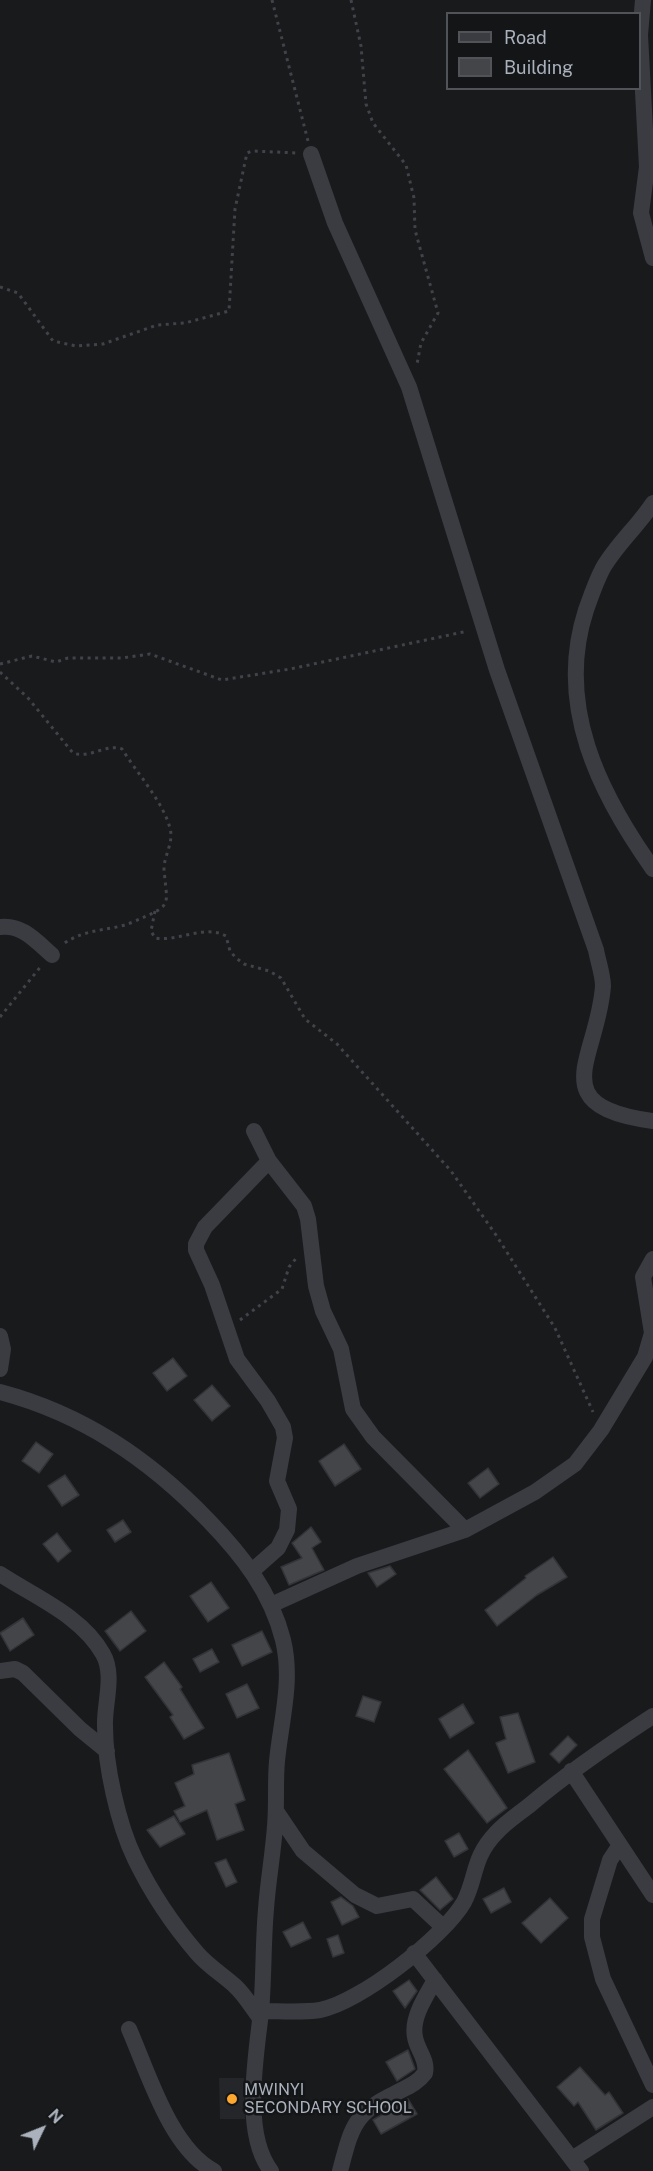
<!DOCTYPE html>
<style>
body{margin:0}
#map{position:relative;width:653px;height:2171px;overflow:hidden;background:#191a1c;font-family:"Public Sans",sans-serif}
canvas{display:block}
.legend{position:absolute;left:446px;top:12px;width:195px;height:78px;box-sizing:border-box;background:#141517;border:2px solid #505459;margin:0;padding:8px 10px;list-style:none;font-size:18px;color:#abb2bd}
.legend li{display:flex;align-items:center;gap:12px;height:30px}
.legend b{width:30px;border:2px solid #505459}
.north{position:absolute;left:12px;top:2099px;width:60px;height:60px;-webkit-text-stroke:4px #141517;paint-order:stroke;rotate:47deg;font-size:16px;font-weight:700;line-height:24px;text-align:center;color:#abb2bd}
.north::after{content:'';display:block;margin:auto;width:21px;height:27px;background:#abb2bd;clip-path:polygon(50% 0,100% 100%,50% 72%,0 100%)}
</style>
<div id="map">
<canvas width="653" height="2171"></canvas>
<ul class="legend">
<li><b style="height:8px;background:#3a3c42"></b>Road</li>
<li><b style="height:16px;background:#434549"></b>Building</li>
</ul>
<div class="north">N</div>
</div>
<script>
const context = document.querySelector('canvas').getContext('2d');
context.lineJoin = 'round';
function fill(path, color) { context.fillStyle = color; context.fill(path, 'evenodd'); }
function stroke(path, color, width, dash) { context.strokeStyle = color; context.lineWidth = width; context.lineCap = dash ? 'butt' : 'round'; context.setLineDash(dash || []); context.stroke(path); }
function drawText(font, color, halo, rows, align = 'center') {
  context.font = font + ' "Public Sans",sans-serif'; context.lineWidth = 5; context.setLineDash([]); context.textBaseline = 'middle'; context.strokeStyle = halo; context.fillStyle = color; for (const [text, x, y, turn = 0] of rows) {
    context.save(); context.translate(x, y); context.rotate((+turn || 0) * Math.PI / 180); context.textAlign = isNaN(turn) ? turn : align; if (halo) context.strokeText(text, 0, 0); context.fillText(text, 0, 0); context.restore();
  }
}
fill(new Path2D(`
 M219,2078H244L245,2119H220Z`), '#252629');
const building = new Path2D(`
 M173,1358L187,1376L167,1391L153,1373Z
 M212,1385L230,1406L212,1421L194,1400Z
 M36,1442L53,1454L39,1473L22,1461Z
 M344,1444L361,1469L335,1486L319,1461Z
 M488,1468L499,1484L480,1498L468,1483Z
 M65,1475L79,1495L62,1506L48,1486Z
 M123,1520L131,1532L115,1542L107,1530Z
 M311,1527L321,1542L312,1548L324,1570L289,1585L281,1567L302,1558L292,1543Z
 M57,1533L71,1551L58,1562L43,1544Z
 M553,1557L567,1577L537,1595L497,1626L485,1610L526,1578L525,1576Z
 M390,1566L396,1574L377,1587L368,1573Z
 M211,1582L229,1608L208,1622L190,1596Z
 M131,1611L146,1631L120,1651L105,1631Z
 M23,1618L34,1635L10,1651L0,1633Z
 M262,1631L272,1652L242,1666L232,1645Z
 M212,1649L219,1662L200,1672L193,1659Z
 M164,1662L182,1687L180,1689L204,1728L184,1739L170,1717L173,1715L145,1677Z
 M247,1684L259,1708L237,1718L226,1694Z
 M363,1696L381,1702L374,1722L356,1716Z
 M463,1704L474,1723L450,1738L439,1719Z
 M518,1713L535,1762L508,1773L496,1743L506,1739L500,1717Z
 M568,1736L577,1745L559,1763L550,1754Z
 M468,1750L507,1808L487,1823L444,1769Z
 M229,1753L245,1800L235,1804L244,1830L217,1840L207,1810L180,1822L174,1811L185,1806L175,1783L194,1774L192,1765Z
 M174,1816L185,1834L160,1847L147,1830Z
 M459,1833L468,1849L454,1857L445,1841Z
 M226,1859L237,1882L226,1887L215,1863Z
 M436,1877L453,1899L440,1910L420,1890Z
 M504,1888L511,1902L491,1913L483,1899Z
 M341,1897L353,1906L359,1917L342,1925L331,1902Z
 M550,1898L568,1918L541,1943L522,1923Z
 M303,1922L311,1938L291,1947L283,1932Z
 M338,1935L344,1953L333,1957L327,1939Z
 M409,1980L417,1991L405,2008L393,1991Z
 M408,2050L415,2069L397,2081L386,2062Z
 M580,2067L605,2095L609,2092L623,2113L596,2130L578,2102L574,2106L557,2087Z
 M408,2099L417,2114L381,2134L373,2120Z`);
fill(building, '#434549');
stroke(building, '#333438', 1.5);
stroke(new Path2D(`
 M272,0L308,141
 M351,0L361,46L366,104L373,123L406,165L414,198L415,230L438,313L421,343L417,364
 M0,287L18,293L53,341L76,346L103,344L157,325L185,323L229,311L235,209L247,153L252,151L298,153
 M0,664L32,656L56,662L68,658H122L150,654L222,680L290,669L468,631
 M0,672L28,698L73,753C90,759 107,743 122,749C137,773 163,802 170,828C174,843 164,855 164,869C167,908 174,904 133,922C109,932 88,927 63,944
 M155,911L151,931L155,938C178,942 205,924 226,936L230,951L236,958L244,964L269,971L281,978L305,1019L337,1044L451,1171L496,1235L555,1328L593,1412
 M0,1017L42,965
 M240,1320L282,1289L289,1267L298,1256`), '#404349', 3, [3, 4.5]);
stroke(new Path2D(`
 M643,0L640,35L647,167L641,213L653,258
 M311,154L335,223L409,387L497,670L596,950C598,961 603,975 603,986C598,1058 541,1106 653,1121
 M653,503C638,526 617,544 603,568C596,581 591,596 586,610C555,705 599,793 653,869
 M0,927C22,924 36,941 52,955
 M254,1131L269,1161L304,1206L308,1219L316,1286L323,1311L341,1349L353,1409L373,1437L465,1530
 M0,1336L3,1349L0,1369
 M0,1392C83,1414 149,1459 208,1520C242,1555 271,1592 283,1640C293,1681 281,1720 277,1761C275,1782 277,1804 275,1826C273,1854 268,1881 266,1909C263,1943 264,1978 261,2012C256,2057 242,2133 271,2171
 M252,1571L278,1548L287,1530L289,1509L277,1481L285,1438L283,1427L268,1401L237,1359L212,1285L196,1250V1244L205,1227L269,1161
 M0,1574C35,1597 82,1616 103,1654C115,1675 104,1704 105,1726C105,1765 118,1824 135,1859C151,1892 173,1925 197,1953C208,1966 223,1975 235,1986C245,1995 252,2008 260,2018
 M271,1605L357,1566L465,1530L535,1492L575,1464L601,1430L645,1357L652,1333L643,1277L653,1259
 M0,1671L15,1669L23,1673L80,1729L107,1751
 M571,1771L653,1895
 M276,1811L303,1851L355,1895L377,1906L413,1899L443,1927
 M620,1845L610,1860L592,1919V1937L603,1979L653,2085
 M414,1953L581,2171
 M261,2011C280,2011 301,2013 320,2010C359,2003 444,1937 464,1902C477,1877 472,1858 496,1833C506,1822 520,1813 531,1804C570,1771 610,1744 653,1716
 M129,2029C148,2072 170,2148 214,2171
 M572,2159L653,2107
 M340,2171C351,2130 353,2113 394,2094C405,2088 417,2084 425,2073C428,2060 417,2050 415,2037C411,2018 426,1996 435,1980`), '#3a3c42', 16);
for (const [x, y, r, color] of [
 [232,2099,6,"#ffa82f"]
]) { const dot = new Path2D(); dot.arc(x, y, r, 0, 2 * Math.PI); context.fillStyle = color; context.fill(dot); stroke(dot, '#141517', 2); }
drawText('16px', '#abb2bd', '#141517', [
 ["MWINYI",244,2090],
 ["SECONDARY SCHOOL",244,2108]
], 'left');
</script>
